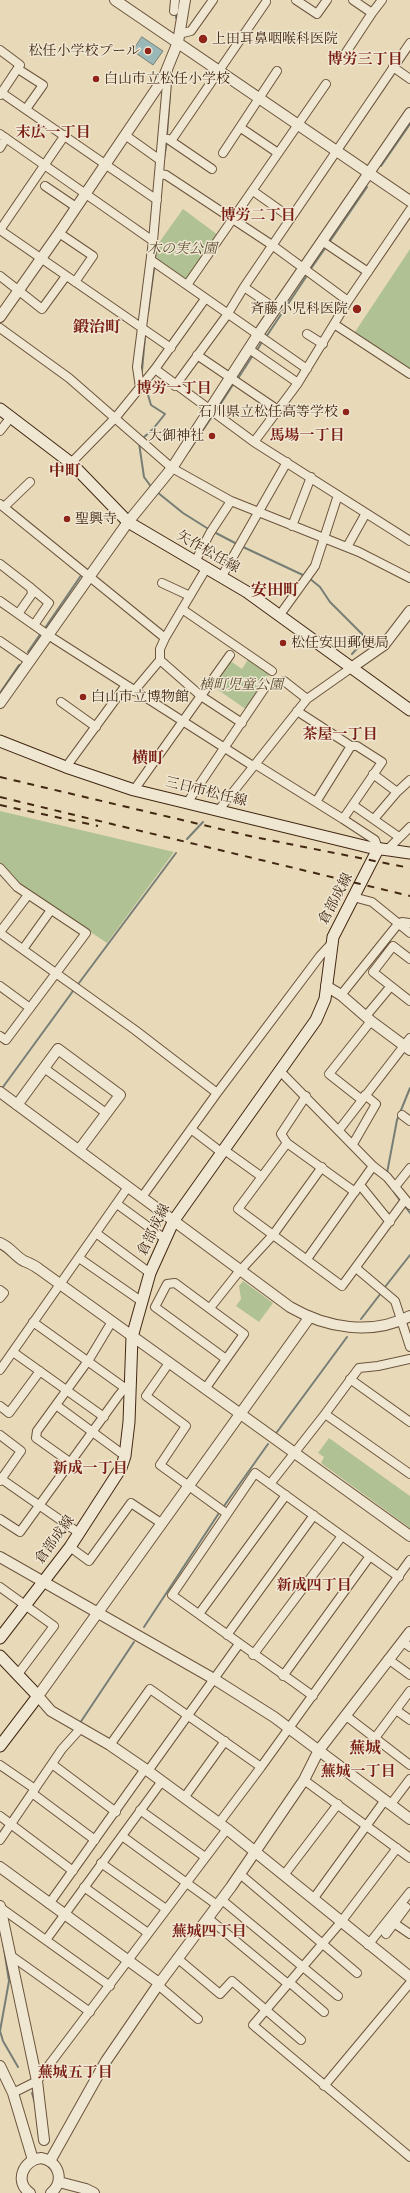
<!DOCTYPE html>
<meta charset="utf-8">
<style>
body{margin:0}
canvas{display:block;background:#e8dab9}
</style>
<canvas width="410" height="2193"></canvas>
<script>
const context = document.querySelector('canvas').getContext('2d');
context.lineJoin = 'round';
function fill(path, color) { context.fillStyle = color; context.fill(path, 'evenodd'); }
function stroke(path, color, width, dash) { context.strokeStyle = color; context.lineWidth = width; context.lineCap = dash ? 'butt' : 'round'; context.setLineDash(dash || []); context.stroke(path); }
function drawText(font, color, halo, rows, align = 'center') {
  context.font = font + ' "Old Standard TT","Noto Serif JP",serif'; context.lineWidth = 3; context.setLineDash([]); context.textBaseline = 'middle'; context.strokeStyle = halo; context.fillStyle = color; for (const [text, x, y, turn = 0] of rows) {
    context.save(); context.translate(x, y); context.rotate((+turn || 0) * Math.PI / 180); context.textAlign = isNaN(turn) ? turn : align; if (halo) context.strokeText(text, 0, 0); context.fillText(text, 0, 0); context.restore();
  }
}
fill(new Path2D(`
 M183,209L218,235L186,280L156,260L158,244Z
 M410,249V370L355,332Z
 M249,658L271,672L247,710L211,685L229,660L242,669Z
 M0,811L174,852L107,943L25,889L15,881L0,864Z
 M243,1281L273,1303L259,1322L236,1306L241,1299L239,1286Z
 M329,1438L410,1496V1528L321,1463L324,1457L318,1453Z`), '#b0c194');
const water = new Path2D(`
 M142,37L163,51L153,65L133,51Z`);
fill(water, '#9bb8b9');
stroke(water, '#777e76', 1);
stroke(new Path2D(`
 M176,18V13
 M167,135L170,94
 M164,158L167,141
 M381,166L410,124
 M328,244L367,187
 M155,259L156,250
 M310,270L326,247
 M148,313L154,269
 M266,337L308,274
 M256,352L263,340
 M142,371L145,337
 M237,380L253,355
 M216,411L234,383
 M142,439L153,429L165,414L151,405L145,385
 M139,443L144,477L152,488
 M189,451L213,415
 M157,492L183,513L210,530
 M214,532L237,544
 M241,546L305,576
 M309,578L320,587L330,602L364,636V641L352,654
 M45,628L82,574
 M28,652L41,633
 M0,693L19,665
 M187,839L203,822
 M79,983L176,853
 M3,1087L73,991
 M387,1173L397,1120L410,1088
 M387,1182L401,1202
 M404,1205L410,1213
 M385,1287L410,1255
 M361,1319L381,1293
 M277,1432L347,1337
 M224,1506L268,1444
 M144,1627L219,1513
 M80,1723L134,1642
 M3,1942L9,1981L0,2031L3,2041L18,2067
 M32,2093L35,2103
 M38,2127V2133`), '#777e76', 2);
const minor = new Path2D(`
 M296,0L317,14L327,0
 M353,0L372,13L382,0
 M174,11L175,0
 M179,34L191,31L213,0
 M0,50L20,65L0,95
 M345,54L372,13
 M393,67L410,79
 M18,69L43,85L26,109
 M2,93L157,200
 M241,128L278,153
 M0,134L153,241
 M125,135L160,160
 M168,139L212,169
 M171,141L266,2
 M0,148L6,138
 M223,153L277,71
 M160,174L166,175L272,245L348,301
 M45,186L76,207
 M253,191L291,218
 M0,230L171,348
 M0,230L65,135
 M59,233L93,256L75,282
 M322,241L368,272
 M151,260L307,369
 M0,276L42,309L66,276
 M187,285L326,84
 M244,287L276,309
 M334,324L410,374
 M0,328L69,378L172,468L231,501L359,552L410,578
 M307,334L323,344
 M249,349L298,383
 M197,355L278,410
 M155,369L254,442L410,541
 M175,386L227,315L244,287L410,43
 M140,388L137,367L153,241L168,72
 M0,431L11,417
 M254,442L298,383L348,301L410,210
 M71,463L116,417L155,369L205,299
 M0,504L165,638
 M4,507L30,482
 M292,526L311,477
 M347,547L366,513
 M196,560L210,533L231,501
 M0,564L31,588L32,594L18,614
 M207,567L165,638L160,649V660L201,696L242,723
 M222,576L287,462
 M162,583L190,596
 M31,588L49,603L34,625
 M0,601L48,635L253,766
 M182,609L272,671
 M279,616L315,566L338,495
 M0,641L29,661
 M284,681L307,699
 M134,691L160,660
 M61,702L96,727
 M255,764L343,819L382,762L357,746H351L297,711
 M66,767L126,685
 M373,774L397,792
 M134,790L230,655
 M316,802L351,746
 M187,803L266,686
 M353,805L399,837
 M218,811L307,699L351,668
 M343,819L375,840L378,849
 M374,819L397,792L410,780
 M386,851L410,827
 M0,868L17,887L86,933L6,1040L0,1036
 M353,897L372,902L410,933
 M0,932L28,895
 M0,933L135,1030L217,1093
 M23,949L51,910
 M410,959L393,946L373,972L410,1001
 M0,986L30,1008
 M341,995L398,924L402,922L410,923
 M366,1016L391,986
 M44,1068L106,1113
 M279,1070L373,1166L387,1177L410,1205
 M306,1096L281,1134L287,1143L355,1192
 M362,1100L329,1074L371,1021
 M402,1115L410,1121
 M191,1129L221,1152
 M339,1130L410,1038
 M287,1143L238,1209L342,1286L405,1200
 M353,1144L376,1104L365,1095
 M223,1149L262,1177
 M360,1185L390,1222
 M395,1187L410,1168
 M142,1197L217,1093L320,956L332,943
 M117,1204L165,1239
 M96,1233L150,1273
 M79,1258L141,1301
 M307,1259L373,1166
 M356,1268L395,1301L410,1347
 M0,1290L4,1293L0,1298
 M210,1308L237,1274L273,1235L322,1167
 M33,1322L125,1388
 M13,1352L104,1417
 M169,1363L146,1396L186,1426L160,1465L226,1513
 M0,1370L128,1187
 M350,1379L410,1422
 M205,1389L244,1334L175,1283L167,1284L155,1307L226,1359
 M56,1405L125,1456
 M0,1406L9,1413L40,1371
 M325,1414L410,1474
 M0,1435L21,1451L0,1481
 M71,1463L36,1438L37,1431L90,1358L111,1323
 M0,1478L79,1533
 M270,1484L325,1414L359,1368L378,1366L410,1359
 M0,1519L20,1532L119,1395L125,1388L130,1386
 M70,1547L89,1561L131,1503L161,1523
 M0,1587L54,1626L18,1674
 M199,1614L286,1495
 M227,1635L314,1515
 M403,1642L410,1647
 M253,1655L342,1536
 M388,1659L410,1675
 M283,1676L370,1556
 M313,1696L172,1595L255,1473L399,1577
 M396,1710L410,1720
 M345,1715L410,1765
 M375,1738L410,1691
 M110,1745L150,1689L261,1767L219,1823
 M52,1764L116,1812
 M0,1765L35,1789
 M261,1767L410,1560
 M148,1771L239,1644
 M304,1780L410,1858
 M32,1793L95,1840
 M184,1798L225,1741
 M391,1804L410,1779
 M140,1810L205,1857
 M0,1816L73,1871
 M122,1836L217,1905
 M0,1840L62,1749L80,1729
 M397,1848L341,1922L253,2025L410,2157
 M101,1863L166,1909
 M240,1874L357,1973
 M284,1875L338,1804
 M84,1887L148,1933
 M314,1898L385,1800
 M222,1900L338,1996
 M49,1904L145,1769
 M1,1908L110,1986
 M208,1918L288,1984
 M391,1921L410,1934
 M386,1934L406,1907
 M46,1940L162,1781
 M368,1945L410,1892
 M10,1955L90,2012
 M177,1958L220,1994L232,1981L301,2040
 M289,1982L324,2012
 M158,1985L198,2019
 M324,2086L410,1983
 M13,2093L37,2081L227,1829`);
const tertiary = new Path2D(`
 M115,0L410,201
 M0,317L59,233L163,79L178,42L185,0
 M351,668L384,645L410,611
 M0,703L128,522L172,468L257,336L410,113
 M326,986L341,995L371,1021L410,1050
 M0,1092L290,1307C326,1328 372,1336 410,1316
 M17,1105L58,1049L120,1095L79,1150
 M0,1243C10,1247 15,1256 24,1261C29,1263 34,1265 39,1269L410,1536
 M309,1318L38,1696L51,1711L110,1745L148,1771L227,1829L410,1977
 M0,1557L214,1679L274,1717L410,1819
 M0,1867L159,1983
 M0,1906L37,2081L44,2140
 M0,2066L13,2093L33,2160
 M50,2161L106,2061L158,1985L231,1887L304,1780L319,1750L410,1632
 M59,2182L86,2189L94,2193
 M30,2193C14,2182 23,2160 41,2158C59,2161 65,2181 51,2193`);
const secondary = new Path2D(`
 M0,409L71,463L128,522L247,592L410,710
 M0,741L66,767L134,790L368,847L410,853
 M0,1638L70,1547L121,1468L125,1456L129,1422L132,1337L150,1273L174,1220L316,1020L325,999L333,937L378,849
 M0,1656L38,1696L0,1746`);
stroke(minor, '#6c543c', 10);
stroke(tertiary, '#6c543c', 12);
stroke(secondary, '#422712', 13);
stroke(minor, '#f0e7d2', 8);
stroke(tertiary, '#f0e7d2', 10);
stroke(secondary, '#f0e7d2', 11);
stroke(new Path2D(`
 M0,777L254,837L410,868
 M0,797L410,896
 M0,805L98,826`), '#422712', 2, [7, 7]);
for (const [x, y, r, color] of [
 [203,39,5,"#8f2418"],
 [148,51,4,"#8f2418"],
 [96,79,4,"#8f2418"],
 [357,309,5,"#8f2418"],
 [346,412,4,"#8f2418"],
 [212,436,4,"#8f2418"],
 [67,519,4,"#8f2418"],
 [283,643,4,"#8f2418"],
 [83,697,4,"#8f2418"]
]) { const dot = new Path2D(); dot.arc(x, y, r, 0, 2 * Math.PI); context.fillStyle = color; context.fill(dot); stroke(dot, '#f0e7d2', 1.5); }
drawText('14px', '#422712', '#f0e7d2', [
 ["上田耳鼻咽喉科医院",212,39],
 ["松任小学校プール",140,51,"right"],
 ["白山市立松任小学校",104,79],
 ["斉藤小児科医院",348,309,"right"],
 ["石川県立松任高等学校",338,412,"right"],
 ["大御神社",204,436,"right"],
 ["聖興寺",75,519],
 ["松任安田郵便局",291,643],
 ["白山市立博物館",91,697]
], 'left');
drawText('italic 14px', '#5e4e32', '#f0e7d2', [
 ["木の実公園",182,249],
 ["横町児童公園",241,685]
]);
drawText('14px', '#422712', '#f0e7d2', [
 ["矢作松任線",208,552,30],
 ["三日市松任線",206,792,14],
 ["倉部成線",336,899,-62],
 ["倉部成線",154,1230,-64],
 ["倉部成線",55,1540,-54]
]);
drawText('bold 15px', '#7a1f14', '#f0e7d2', [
 ["博労三丁目",365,60],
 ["末広一丁目",53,133],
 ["博労二丁目",258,216],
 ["博労一丁目",174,389],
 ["馬場一丁目",307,436],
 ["茶屋一丁目",340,735],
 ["新成一丁目",90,1469],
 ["新成四丁目",314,1586],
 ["蕪城一丁目",358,1772],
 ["蕪城四丁目",209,1932],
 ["蕪城五丁目",75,2073]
]);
drawText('bold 16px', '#7a1f14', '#f0e7d2', [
 ["鍛治町",97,328],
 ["中町",65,472],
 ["安田町",275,591],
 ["横町",148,759],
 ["蕪城",365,1749]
]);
</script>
